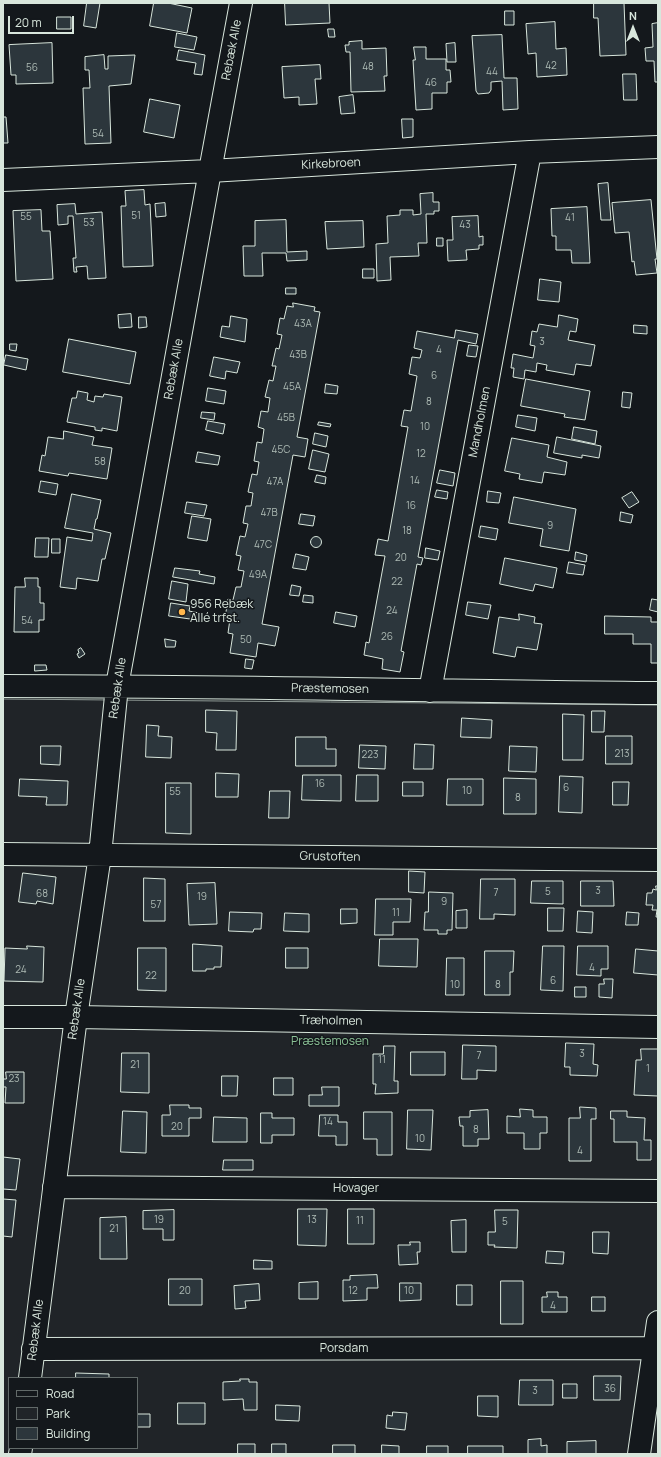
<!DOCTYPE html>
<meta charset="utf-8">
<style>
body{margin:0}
#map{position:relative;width:661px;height:1457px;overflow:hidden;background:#14181c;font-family:Manrope,sans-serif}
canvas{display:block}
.frame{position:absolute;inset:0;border:4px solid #d8e6dc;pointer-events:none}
.legend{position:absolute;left:8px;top:1377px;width:130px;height:72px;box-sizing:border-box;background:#14181c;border:1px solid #626a69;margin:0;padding:5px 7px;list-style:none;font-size:12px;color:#d8e6dc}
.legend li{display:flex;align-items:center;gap:8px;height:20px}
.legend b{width:20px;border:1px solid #626a69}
.north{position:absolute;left:613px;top:8px;width:40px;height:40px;-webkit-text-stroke:3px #14181c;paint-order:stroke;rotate:0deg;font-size:11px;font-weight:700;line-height:16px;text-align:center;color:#d8e6dc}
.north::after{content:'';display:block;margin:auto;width:14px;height:18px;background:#d8e6dc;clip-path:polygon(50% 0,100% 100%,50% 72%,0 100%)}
.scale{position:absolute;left:8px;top:16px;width:66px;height:18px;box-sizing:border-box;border:2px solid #d8e6dc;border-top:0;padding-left:5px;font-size:12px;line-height:14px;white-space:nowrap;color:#d8e6dc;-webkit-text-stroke:3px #14181c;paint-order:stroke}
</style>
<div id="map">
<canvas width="661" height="1457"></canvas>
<div class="frame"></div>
<ul class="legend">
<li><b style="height:5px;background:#14181c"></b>Road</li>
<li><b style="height:11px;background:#202428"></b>Park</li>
<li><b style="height:11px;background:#2c363c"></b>Building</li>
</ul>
<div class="north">N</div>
<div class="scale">20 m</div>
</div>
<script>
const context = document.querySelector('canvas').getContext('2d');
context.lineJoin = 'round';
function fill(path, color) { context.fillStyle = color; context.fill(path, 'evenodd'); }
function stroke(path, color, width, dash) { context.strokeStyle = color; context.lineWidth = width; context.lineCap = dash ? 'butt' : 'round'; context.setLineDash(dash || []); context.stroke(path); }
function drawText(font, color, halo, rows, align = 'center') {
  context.font = font + ' Manrope,sans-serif'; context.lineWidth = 3; context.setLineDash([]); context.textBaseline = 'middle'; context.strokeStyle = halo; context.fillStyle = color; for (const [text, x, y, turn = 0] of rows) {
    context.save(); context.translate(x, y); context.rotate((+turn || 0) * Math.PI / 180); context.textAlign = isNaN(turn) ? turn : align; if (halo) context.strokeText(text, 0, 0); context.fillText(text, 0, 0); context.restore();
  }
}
const green = new Path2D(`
 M3,699L658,705V1454H3ZM9,1378H137V1448H9Z`);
fill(green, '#202428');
stroke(green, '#939e99', 1);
const building = new Path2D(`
 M87,3H100L96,28L84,26Z
 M154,3H168L192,8L187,33L150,26Z
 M285,3H329L330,23L286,25Z
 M594,3H624L626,55L600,56L598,18H594Z
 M505,11H514V25H505Z
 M57,17H71V29H57Z
 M555,22L556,49L566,48L567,75L537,77L536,53L528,54L526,24Z
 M658,23V82H655L654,61H646L645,48L653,47L652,24Z
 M328,29H334L335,37H329Z
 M177,33L197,37L194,50L175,47Z
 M502,35L504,78H517L518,109L503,110L502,81L491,82V90L489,93L478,94L476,91L472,36Z
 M362,41V49L386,48L387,76H384L385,91L351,92L350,52H346L345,45H349V42Z
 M52,43L53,83L16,84V75H11L9,45Z
 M455,43L456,62H447L446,44Z
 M414,47H426V59H446V70H450L451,82H447V93H432V109L416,110L413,60H415Z
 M179,50L205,55L202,75L194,74L196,63L177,60Z
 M104,55L105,69H108V56L135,55L131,84L109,86L111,143L85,144L83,88H90L89,70H85V57Z
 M320,65L321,79H315L317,104L299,105V97L284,98L282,67Z
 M623,74H636L637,100H624Z
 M353,95L355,113L341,114L339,97Z
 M150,99L180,105L174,138L144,132Z
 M3,117H6L8,143H3Z
 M402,119H413V137L403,138Z
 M608,183L611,220H601L598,184Z
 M144,190L145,205L150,204L153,266L123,267L121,206H126L125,191Z
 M433,193V202H439V211H434V214H426L427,243H418L419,256L390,257L391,280L377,281L376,244L388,243L387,216L400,215V210H413V215L421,214L420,194Z
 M651,200L657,259H655L657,273L636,275L634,261L632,262L629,232L615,233L612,203Z
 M165,203L166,216L156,217L155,204Z
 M75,204L76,214L102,212L106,278L88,279L87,266L76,267L77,272H74L73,258H76L73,216H68V224L58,225L57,205Z
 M587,207L590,263H572L571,250H556V236H552L551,209Z
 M41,210L42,231H50L53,279L16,281L13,211Z
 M478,216L479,237L483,236V245H479V249L466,250L467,260L448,261L447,240H453L452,217Z
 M286,220L287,252L307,251V260L287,261L286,253H262L263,276H244L243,246H255V221Z
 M363,221L364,247L327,249L325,222Z
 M437,238H443V246H437Z
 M363,269H374V278H363Z
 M540,279L561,282L559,302L538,300Z
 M286,288H296V294H286Z
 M293,303L315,307L314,311L320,312L297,437L308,439L305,457L293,455L262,624L279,627L275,646L258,643L256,657L230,653L233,634L228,633L230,619L225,618L228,599L233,600L236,587H241L244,571L238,570L241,556L236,555L240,536L245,537L248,524L243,523L246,506H251L253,493L248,492L252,474L257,475L259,462L254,461L257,442L262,443L264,429L258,427L261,411L268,412L270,398L265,397L269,380L273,381L276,366H272L276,348L279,349L282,335L277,334L280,318L284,319L287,306L293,307Z
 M131,314L132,327L119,328L118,315Z
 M559,315L578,319L576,332L570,331L568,340L595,345L591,366L576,364L574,375L546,370L547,365L537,363L536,372L525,370L524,379L513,377L514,368H511L513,354L533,358L535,346L530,345L532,331L537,332L539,324L557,327Z
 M231,316L247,319L245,342L220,337L222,326L229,327Z
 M139,317H146L147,327L139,328Z
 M634,325L647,326V334L634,333Z
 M456,330L478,334L476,344L458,340L418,557L423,558L421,565L417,564L401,651L404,652L400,672L382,669L383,659L364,655L366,642L369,643L385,556L375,555L378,539L388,541L408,427L401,426L404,410L411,411L417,376L409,374L412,357L420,358L422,350L414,348L417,331L454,338Z
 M69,339L136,352L130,384L63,372Z
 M10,344H17L16,351L10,350Z
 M469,345L478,346L476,357L467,356Z
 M6,355L28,359L26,370L4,365Z
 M214,357L240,362L237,373L226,371L225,379L210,376Z
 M526,379L590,391L585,420L564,417L565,414L521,406Z
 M326,384L338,386L337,394L325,393Z
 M208,388L226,391L224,404L206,401Z
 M78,391L88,393L87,400L94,402L95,396L103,397L104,394L122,397L117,431L102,428V431L95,430V427L67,422L72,398H76Z
 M623,392L632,393L630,408L622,407Z
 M202,412L215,413L214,420L201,418Z
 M518,415L537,418L535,431L516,427Z
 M208,421L225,424L223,434L206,430Z
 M319,422L331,424L330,427L318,425Z
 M574,427L597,431L595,444L572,439Z
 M64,431L94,437L92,445L112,448L107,479L69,473L68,476L39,471L42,455L45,456L48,437L63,439Z
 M315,433L328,436L326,447L313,444Z
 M557,437L601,446L599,458L582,455V458L554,453Z
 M512,438L549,445L547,457L567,462L565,475L544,472L542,483L519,479L520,474L505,471Z
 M313,450L329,454L325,472L309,469Z
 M198,452L220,456L218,465L196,462Z
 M440,470L455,473L453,486L437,483Z
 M317,475L326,477L325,484L315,482Z
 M41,481L58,484L56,495L39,492Z
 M437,490L448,492L447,499L435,497Z
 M488,491L501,493L499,503L487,502Z
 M632,492L639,502L629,508L622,498Z
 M72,494L101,500L97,519H96L94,529L111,533L105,559H102L98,581L77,578L76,589L60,587L67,537L92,541L93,533L65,528Z
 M514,497L576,509L569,551L540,546L543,529L509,523Z
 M187,502L207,505L204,516L185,513Z
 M621,512L633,515L631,523L620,521Z
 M301,514L315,516L313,526L299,524Z
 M192,516L211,519L207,541L188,538Z
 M481,526L498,529L496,540L479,537Z
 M310.5 542a5.5 5.5 0 1 1 11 0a5.5 5.5 0 1 1-11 0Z
 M36,538H49L48,557H35Z
 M52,539H60V553H52Z
 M426,548L440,551L438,560L425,558Z
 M576,552L587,555L586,562L575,560Z
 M296,554L309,557L306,570L293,568Z
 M505,558L557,568L553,588L535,584L533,591L500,584Z
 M569,562L585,565L583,575L567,573Z
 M175,568L200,571L199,574L215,577L214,584L173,577Z
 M25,578H38V587H40V603H44V620H39V632H14L15,587H25Z
 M172,581L188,584L186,602L169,599Z
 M292,585L301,587L299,596L290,595Z
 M304,595L313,596V603L303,602Z
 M652,599L658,600V612L650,610Z
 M468,602L491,605L488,619L466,615Z
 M171,603L190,606L189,611L199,613L197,620L169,616Z
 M336,612L357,616L355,627L334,623Z
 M519,614L535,617L534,623L542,624L537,650L517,647L515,657L493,653L499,617L519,620Z
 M605,616L651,617V622H658V663H651V644H633V634H605Z
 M165,639L176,641L175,647H166Z
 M81,648L85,654L79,658L77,654L79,653L78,650Z
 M246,659L254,660L252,669L245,668Z
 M35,665H46L47,670L35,671Z
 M206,710L237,711L236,750H216L217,733L206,732Z
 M592,711H605L604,732H592Z
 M563,714L584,715L583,760H563Z
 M462,718L492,720L491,738L461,737Z
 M147,725L159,726L158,736L172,737L171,758L146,757Z
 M606,736H632V764H606Z
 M296,737H326V749H336V766H296Z
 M415,744L434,745L433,769H414Z
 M360,745L386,746L385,769L359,768Z
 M41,746H61L60,765L41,764Z
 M510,746L537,747L536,772L509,771Z
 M216,773L239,774L238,797H216Z
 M303,775H341V801L302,800Z
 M357,775H378V801H356Z
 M560,776L583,777L582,813L559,812Z
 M504,778L536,779V814H504Z
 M20,779L68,781L67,805H46L47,797L19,796Z
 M448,779H483V805H447Z
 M403,782H423V796H403Z
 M613,782H629L628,805H613Z
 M166,783H191V834L166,833Z
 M270,791H290L289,818H269Z
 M409,871L425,872L424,893L409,892Z
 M23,873L56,877L53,904L37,901L36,904L19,902Z
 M144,878L165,879V921H144Z
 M481,879H515V915L494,914V919H480Z
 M532,881H563V904L531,903Z
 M581,881H613L614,906H581Z
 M215,883L217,924L189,925L187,884Z
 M656,886H658V917H656L657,910H652L653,905H646L647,893H652L653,889L656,890Z
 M429,892L453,893L452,930H447V934H438V930H424L425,912H428Z
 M376,899H411L410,922H393V935H375Z
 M548,908H564L563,931H548Z
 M341,909H357V923L341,924Z
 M467,910V928H456V911Z
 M578,911L593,912L592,933L577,932Z
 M230,912L262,913L261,929H254L253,932L229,931Z
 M627,912L639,913L638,925H626Z
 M285,913L309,914V932L284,931Z
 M380,939H418L417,967L379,966Z
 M193,944L222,946L221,967H214V969H206V971H193Z
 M27,946L44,947L43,982L4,981L5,948L27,949Z
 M543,946H564L563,991L541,990Z
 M578,946H608V969H601V976L577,975Z
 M138,948H166V991L138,990Z
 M286,948H308V968H286Z
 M636,949L658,951V975L634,973Z
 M485,951H514L513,972H510V995H485Z
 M447,958H464V995H446Z
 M604,979H613L612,998L599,997V984H604Z
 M575,987H586V997H575Z
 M566,1043L594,1044L593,1064L598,1065L597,1076L570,1075V1067H565Z
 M463,1045L496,1046V1071L477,1070V1079H462Z
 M384,1046H395L394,1081H398V1093L375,1094L376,1084H373V1054H383Z
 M641,1049H658V1096L634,1095L636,1060H641Z
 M411,1052H445V1075H411Z
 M122,1053H149V1093L121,1092Z
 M6,1072H24V1103H5L6,1087H3V1079H6Z
 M222,1076H238L237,1096H222Z
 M274,1078H293V1095H274Z
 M322,1087H339V1106H309V1095H322Z
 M170,1105H189V1108H201V1118H189V1136H162V1115H170Z
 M580,1107L596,1108V1119H591V1161H569V1118H580Z
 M520,1109L533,1110V1117H547V1133H540V1149H524V1133H507V1116L520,1117Z
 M408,1110H433L431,1150L407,1149Z
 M488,1110L489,1139H478V1146H463V1126H460L459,1117H470V1111Z
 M123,1111L147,1112L146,1153L121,1152Z
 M611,1111H627V1117L645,1118L644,1140H651V1160H637V1142H614V1119H611Z
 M364,1112H392V1155H377V1139H364Z
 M261,1113H272V1118H294V1135H272V1143H261Z
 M320,1115H338V1122H347V1145H336V1136H319Z
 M214,1117L247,1118V1142H213Z
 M3,1157L20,1159L16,1190L3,1189Z
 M224,1160H253V1170H223Z
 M3,1199L16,1200L12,1237L3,1236Z
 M298,1209H327L326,1246L298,1245Z
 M348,1209H374V1244H348Z
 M174,1210V1240H163V1229H143V1211Z
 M495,1210H518L517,1248L494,1247L495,1245H488V1232H495Z
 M126,1217L127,1259H100V1218Z
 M466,1220V1252H452L451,1221Z
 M593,1232H609L608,1254L593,1253Z
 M410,1242H420V1252H417L418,1264L399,1265L398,1245H410Z
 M547,1251L564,1252L563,1264L546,1263Z
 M254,1260L272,1261V1269H254Z
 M377,1275L378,1288H367V1300L343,1301V1280H350V1276Z
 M169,1279H202V1305H169Z
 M501,1281H523V1324H501Z
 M318,1282V1299H299V1283Z
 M400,1283H421V1300L400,1301Z
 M259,1284L260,1300L245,1301L246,1308L235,1309L234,1286Z
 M457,1285H472V1305H457Z
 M547,1292H558V1297H567V1312H542V1297H547Z
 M592,1297H605V1311H592Z
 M76,1373L109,1374V1378H76Z
 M594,1376H621L620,1400H594Z
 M240,1379H249V1382H257V1410H244L243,1399L223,1400V1382L240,1381Z
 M520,1380H553V1405H519Z
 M563,1384H577V1398H563Z
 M478,1396H498V1417L478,1416Z
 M178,1403H205V1424H178Z
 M276,1405L300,1406L299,1421L276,1420Z
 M393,1412L407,1413L405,1430L386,1428L387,1415L392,1416Z
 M137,1414H150V1427H137Z
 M541,1439V1446L547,1445V1454H528V1440Z
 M596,1441V1454H567V1442Z
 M238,1444H255V1454H238Z
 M272,1444H286V1454H293H272Z
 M333,1445H355V1454H333Z
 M382,1445L399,1446V1454H382Z
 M427,1446H448V1454H427Z
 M468,1446H503V1454H468Z`);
fill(building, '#2c363c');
stroke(building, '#d8e6dc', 1);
const minor = new Path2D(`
 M3,180L210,171L530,152L658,147
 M3,686C221,686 440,691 658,693
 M430,691L530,152
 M3,854L658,860
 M3,1017H76L658,1027
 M54,1187L658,1191
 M33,1349L654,1348
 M30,1378L76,1017L100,855L117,686L210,171L241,3
 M20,1454L21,1448
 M639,1454L658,1322`);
stroke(minor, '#d8e6dc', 24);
stroke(minor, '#14181c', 22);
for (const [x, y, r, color] of [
 [182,612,4,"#ffb74d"]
]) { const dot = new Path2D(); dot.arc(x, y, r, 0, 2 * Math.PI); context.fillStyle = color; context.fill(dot); stroke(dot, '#14181c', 1.5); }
drawText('10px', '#adbab4', null, [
 ["42",551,66],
 ["48",368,67],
 ["56",32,68],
 ["44",492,72],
 ["46",431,83],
 ["54",98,134],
 ["51",136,216],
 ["55",26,217],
 ["41",570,218],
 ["53",89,223],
 ["43",465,225],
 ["43A",303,324],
 ["3",542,342],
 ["4",439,350],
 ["43B",298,355],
 ["6",434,376],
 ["45A",292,387],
 ["8",429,402],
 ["45B",286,418],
 ["10",425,427],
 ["45C",281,450],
 ["12",421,454],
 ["58",100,462],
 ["14",415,481],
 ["47A",275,482],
 ["16",411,506],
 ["47B",269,513],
 ["9",550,526],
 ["18",407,531],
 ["47C",263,545],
 ["20",401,558],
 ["49A",258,575],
 ["22",397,582],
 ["24",392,611],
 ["54",27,621],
 ["26",387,637],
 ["50",246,640],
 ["213",622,754],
 ["223",370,755],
 ["16",320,784],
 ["6",566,788],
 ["10",467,791],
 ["55",175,792],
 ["8",518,798],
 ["3",598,891],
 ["5",548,892],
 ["7",496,893],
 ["68",42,894],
 ["19",202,897],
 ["9",444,902],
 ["57",156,905],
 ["11",396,913],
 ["4",592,968],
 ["24",21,970],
 ["22",151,976],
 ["6",553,981],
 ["10",455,985],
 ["8",498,985],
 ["3",582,1054],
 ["7",479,1056],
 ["11",382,1060],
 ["21",135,1065],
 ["1",648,1069],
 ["23",14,1079],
 ["14",328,1122],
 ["20",177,1127],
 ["8",476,1130],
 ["10",420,1139],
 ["4",580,1151],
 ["19",159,1220],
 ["13",312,1220],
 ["11",360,1221],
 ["5",505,1222],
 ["21",114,1229],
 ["20",185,1291],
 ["12",353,1291],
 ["10",409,1291],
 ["4",553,1306],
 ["36",610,1389],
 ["3",535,1391]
]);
drawText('12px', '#d8e6dc', '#14181c', [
 ["Rebæk Alle",232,50,-79],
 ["Kirkebroen",331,164,-3],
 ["Rebæk Alle",174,369,-80],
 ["Mandholmen",480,422,-79],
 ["Rebæk Alle",118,688,-82],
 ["Præstemosen",330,689,1],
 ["Grustoften",330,857,1],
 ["Rebæk Alle",77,1009,-82],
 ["Træholmen",331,1021,1],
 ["Hovager",356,1189],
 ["Rebæk Alle",36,1330,-83],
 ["Porsdam",344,1349]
]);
drawText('12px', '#d8e6dc', '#14181c', [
 ["956 Rebæk",190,605],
 ["Allé trfst.",190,619]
], 'left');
drawText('12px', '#8ac095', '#14181c', [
 ["Præstemosen",330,1042]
]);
</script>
